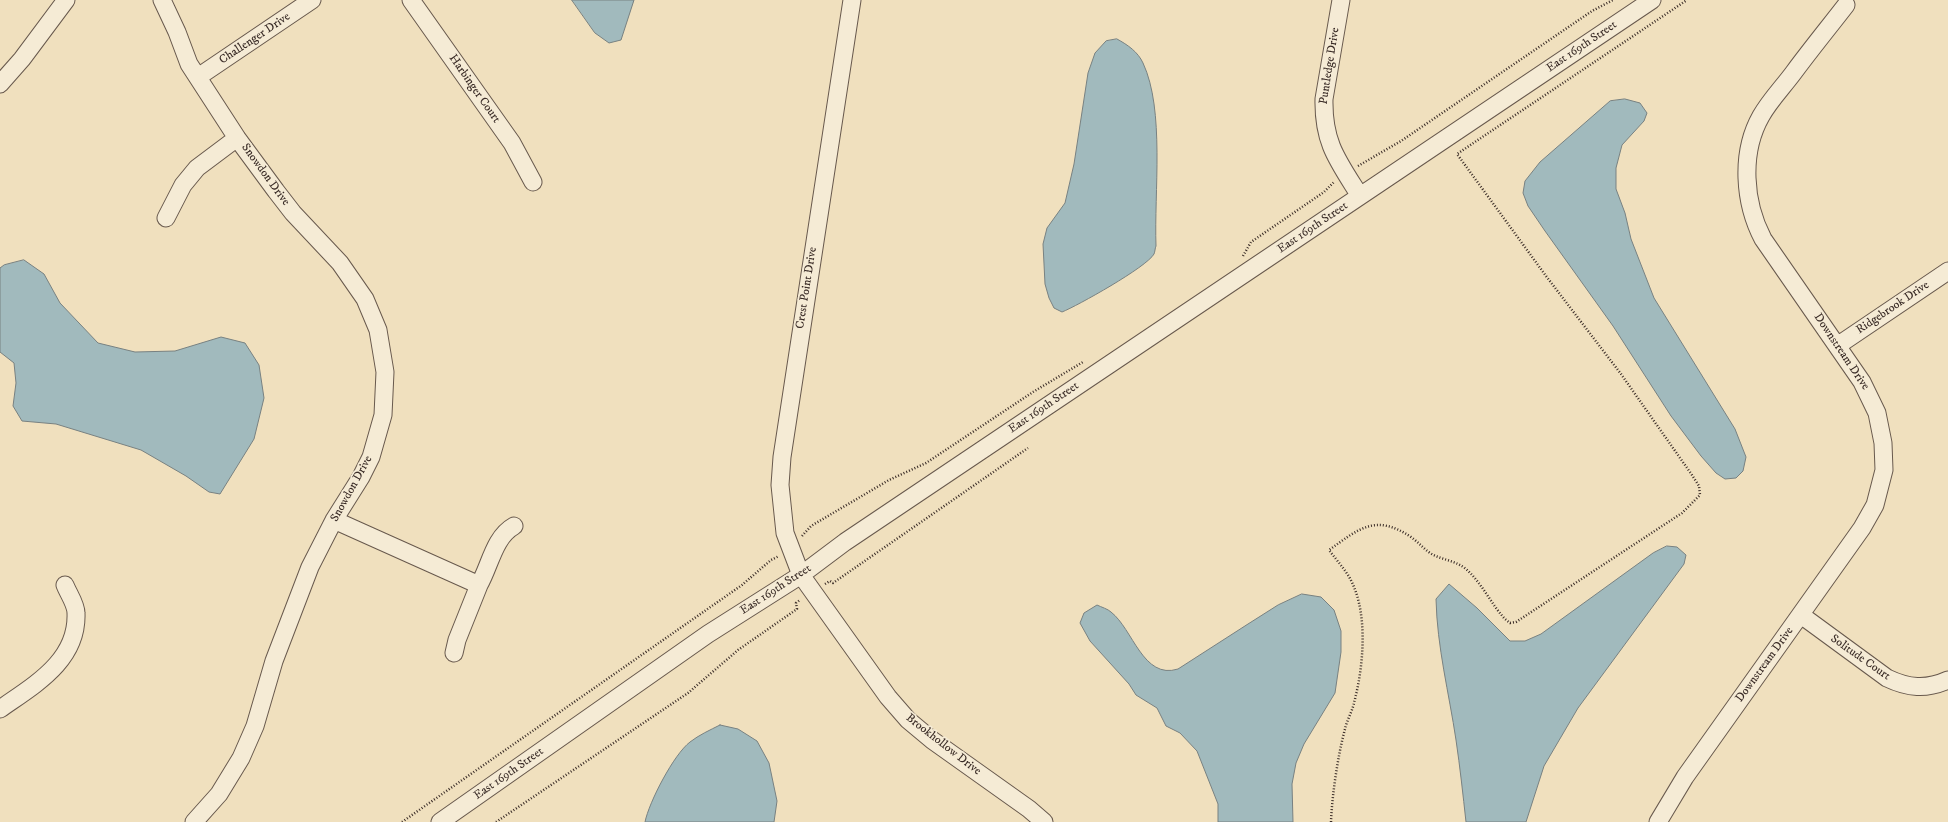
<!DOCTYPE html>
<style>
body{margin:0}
canvas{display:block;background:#f0e0be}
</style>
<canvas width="1948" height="822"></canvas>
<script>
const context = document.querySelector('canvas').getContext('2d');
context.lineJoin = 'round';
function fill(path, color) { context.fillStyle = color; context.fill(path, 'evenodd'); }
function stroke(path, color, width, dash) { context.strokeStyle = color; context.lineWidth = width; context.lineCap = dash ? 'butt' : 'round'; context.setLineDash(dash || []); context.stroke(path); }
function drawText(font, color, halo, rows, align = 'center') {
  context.font = font + ' "IM FELL DW Pica",serif'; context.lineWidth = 3.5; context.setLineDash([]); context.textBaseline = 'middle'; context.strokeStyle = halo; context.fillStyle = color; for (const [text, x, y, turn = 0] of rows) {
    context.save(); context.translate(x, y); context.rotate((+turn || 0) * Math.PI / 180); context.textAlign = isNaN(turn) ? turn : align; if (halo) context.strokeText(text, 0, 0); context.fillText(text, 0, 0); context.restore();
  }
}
const water = new Path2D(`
 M572,0H634L621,40L609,43L595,33Z
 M1117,39C1128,45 1138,52 1143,63C1165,110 1154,193 1156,246C1155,248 1155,252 1154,254C1147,267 1077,306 1062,312L1054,308L1049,298L1045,284L1043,244L1047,228L1065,203L1074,164L1088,73L1095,53L1106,41Z
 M1625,99L1640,103L1647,113L1644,121L1622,145L1616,168V189L1625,213L1631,239L1654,298L1735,429L1746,457L1743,471L1736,478L1725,479L1716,473L1701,456L1671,416L1613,326L1545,231L1528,206L1523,193L1525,181L1540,162L1610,101Z
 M24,260L44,274L60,303L98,343L135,352L175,351L221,337L245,343L259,365L264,398L254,439L220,494L209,492L186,476L141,450L56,424L22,421L13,406L16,383L14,363L0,352V268L4,265Z
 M1667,546L1677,547L1686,555L1684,564L1578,708L1544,766L1526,822H1466C1463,795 1460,767 1456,740C1449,693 1437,647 1436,599L1449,584L1477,608L1510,641H1525L1541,634L1653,553Z
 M1302,594L1321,597L1334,610L1341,631V652L1335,693L1304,744L1296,763L1292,784L1293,822H1218V804L1197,751L1180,733L1166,726L1157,708L1136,695L1129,684L1090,641L1080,623L1084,613L1097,605C1101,607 1108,609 1111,612C1133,629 1143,680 1178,669L1248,624L1278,605Z
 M720,725L738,729L757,741L769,763L777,801L774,822H645C649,802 674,754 690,742C699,735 710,730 720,725Z`);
fill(water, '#a1babd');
stroke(water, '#788181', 1);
const minor = new Path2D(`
 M162,0L177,32L189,64L237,138L276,191L293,213L340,263L365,299L378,330L385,372L383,415L371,457L361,477L334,520L310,567L274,661L255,726L241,758L219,794L194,822
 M411,0L512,143L533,182
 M852,0L782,457L780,485L785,533L801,575L888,697L908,720L932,740L1029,809L1044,822
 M1341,0L1324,99C1323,143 1338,161 1360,196
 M198,77L312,0
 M0,84L22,59L66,0
 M166,218L183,185L197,168L237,138
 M1837,346L1948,271
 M334,520L479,585C490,566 494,537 514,526
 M1801,615L1887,678C1908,688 1926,690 1948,680
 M454,653L457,640L479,585
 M0,709C34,685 78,661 76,613C76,604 68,593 65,585
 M440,822L708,634L801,575L845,542L1652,0
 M1658,822L1685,777L1862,528L1875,505L1884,470L1883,443L1877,413L1862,382L1763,239C1744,203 1740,153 1761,116C1770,100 1783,87 1794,72C1811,49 1829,27 1846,5`);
stroke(minor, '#68594d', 19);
stroke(new Path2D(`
 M1358,166L1401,141L1592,11L1613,0
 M1243,256L1251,242L1324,192L1334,182
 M802,536L811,526L889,480L926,463L1033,392L1083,362
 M825,584L830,581L833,583L1028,448
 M402,822L742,585L771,560L779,556
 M496,822L688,693L738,650L797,609L796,603L800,600
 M1331,822C1332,795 1338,755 1345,729C1347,720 1352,712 1354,703C1364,665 1369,609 1348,575C1342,566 1335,558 1329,550C1359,529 1375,513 1411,537C1418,542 1423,548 1430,553C1441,560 1455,560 1466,569C1482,583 1491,604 1505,619L1510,623L1516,622L1682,513L1700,495L1699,486L1692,475L1621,374L1546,276L1457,154L1687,0`), '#3a2c27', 2.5, [1, 2]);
stroke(minor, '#f5ebd5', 17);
drawText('12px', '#3a2c27', '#f5ebd5', [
 ["Challenger Drive",255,39,-34],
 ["East 169th Street",1582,47,-34],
 ["Puntledge Drive",1330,66,-81],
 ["Harbinger Court",474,89,55],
 ["Snowdon Drive",265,175,54],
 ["East 169th Street",1313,228,-34],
 ["Crest Point Drive",807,288,-81],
 ["Ridgebrook Drive",1893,308,-34],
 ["Downstream Drive",1841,352,56],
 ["East 169th Street",1044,408,-34],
 ["Snowdon Drive",352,489,-61],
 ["East 169th Street",776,590,-33],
 ["Solitude Court",1860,658,35],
 ["Downstream Drive",1765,665,-54],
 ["Brookhollow Drive",943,745,38],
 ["East 169th Street",509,774,-35]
]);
</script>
